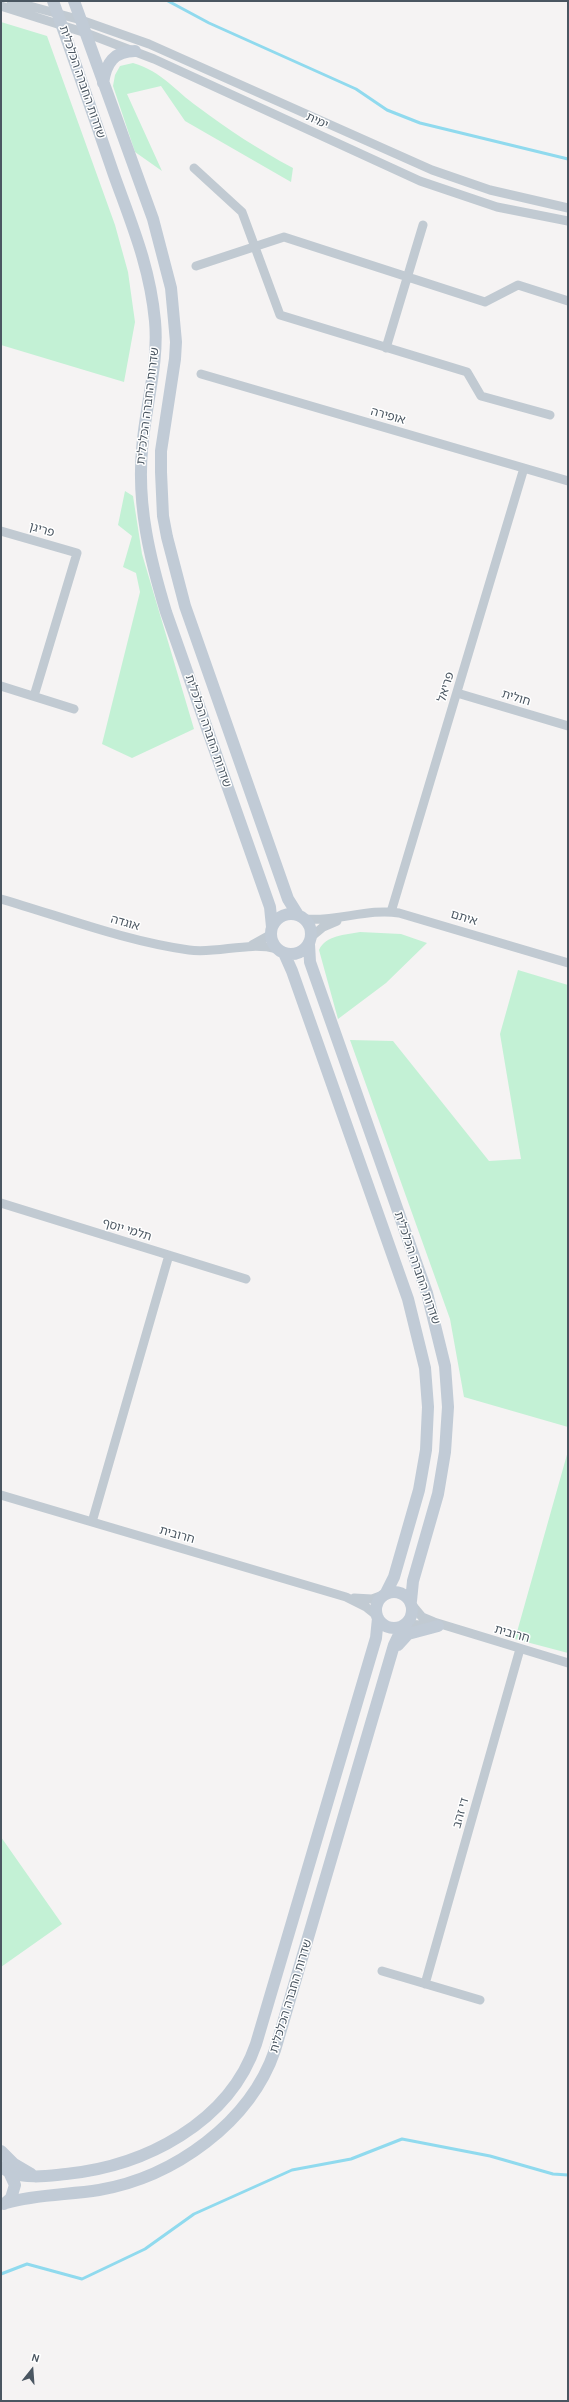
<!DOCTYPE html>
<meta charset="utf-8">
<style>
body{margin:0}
#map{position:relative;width:569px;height:2402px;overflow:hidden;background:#f5f3f3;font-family:Karla,sans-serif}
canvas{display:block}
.frame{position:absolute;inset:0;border:2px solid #4a5661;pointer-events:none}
.north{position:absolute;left:12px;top:2350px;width:40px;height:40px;-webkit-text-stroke:3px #fff;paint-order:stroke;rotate:17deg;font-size:11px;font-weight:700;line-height:16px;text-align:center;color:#4a5661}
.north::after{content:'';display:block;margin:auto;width:14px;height:18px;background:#4a5661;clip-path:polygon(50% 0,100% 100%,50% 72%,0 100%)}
</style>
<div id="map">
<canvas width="569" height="2402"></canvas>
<div class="frame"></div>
<div class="north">N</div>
</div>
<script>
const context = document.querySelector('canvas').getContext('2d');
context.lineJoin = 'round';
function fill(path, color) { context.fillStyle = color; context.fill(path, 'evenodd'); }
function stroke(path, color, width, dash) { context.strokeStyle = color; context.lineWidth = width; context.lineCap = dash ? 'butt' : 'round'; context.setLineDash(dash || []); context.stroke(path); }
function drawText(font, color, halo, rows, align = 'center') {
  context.font = font + ' Karla,"Noto Sans Hebrew",sans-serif'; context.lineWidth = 3; context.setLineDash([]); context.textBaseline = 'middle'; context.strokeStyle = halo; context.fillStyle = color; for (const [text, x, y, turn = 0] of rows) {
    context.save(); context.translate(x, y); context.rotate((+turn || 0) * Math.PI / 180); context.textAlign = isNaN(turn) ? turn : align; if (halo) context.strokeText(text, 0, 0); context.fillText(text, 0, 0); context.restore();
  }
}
fill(new Path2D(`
 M1,22L47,36L115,225L128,272L135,322L124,382L1,345Z
 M133,63C163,72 174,90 198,107C229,130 259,150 293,168L291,182L185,121L161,86L127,94L162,171L135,152L113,86L115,75L120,66Z
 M125,491L133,496L142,554L194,729L132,758L102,744L140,592L136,573L123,567L132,536L118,525Z
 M360,932L401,934L427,943L386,983L338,1019L319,950C326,935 345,935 360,932Z
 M518,970L568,985V1427L464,1397L450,1319L350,1040L393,1041L489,1161L521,1159L500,1034Z
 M568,1451V1653L515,1639Z
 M1,1837L62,1924L1,1967Z`), '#c3f1d5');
stroke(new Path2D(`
 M168,1L209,23L356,89L387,110L420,123L568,159
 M1,2274L27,2264L82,2279L145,2249L194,2214L292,2170L351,2159L402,2139L490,2156L553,2174L568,2175`), '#90daee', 3);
stroke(new Path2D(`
 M11,1L81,20L149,44L432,170L490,190L568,208
 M1,6L86,33L154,59L420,181L497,207L568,221
 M194,168L242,212L280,315L467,372L481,396L550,415
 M196,266L284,237L485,302L518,285L568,301
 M386,348L423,225
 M201,374L568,481
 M1,531L77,553L34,696
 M1,686L74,709
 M457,693L568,726
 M1,899C63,917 125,941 189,950C218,954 248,941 277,949
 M391,912L524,468
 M305,919C337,922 368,908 399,913L568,963
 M311,937L323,927L337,921
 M252,945L270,935
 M1,1203L246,1279
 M1,1495L346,1597L366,1607L376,1615
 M92,1522L169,1255
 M354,1598L372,1599L383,1595
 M412,1605L422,1617L434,1622L568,1663
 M407,1624L434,1626
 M382,1971L480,2000
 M425,1984L520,1649`), '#c1cad2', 9);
stroke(new Path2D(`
 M53,1C74,59 94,117 114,175C132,225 150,267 155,321C159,365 145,406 142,450C137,506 150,559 166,612L270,907L272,927
 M74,1L153,219L171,288L176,342L175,359L161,451V472L163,516L167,537L185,606L288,899L298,915
 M103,83C106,63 114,51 135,51
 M271 934a20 20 0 1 1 40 0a20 20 0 1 1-40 0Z
 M309,944L310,962L427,1293L445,1366L448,1407L445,1452L438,1494L413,1581L411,1601
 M284,953L292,971L408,1299L425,1368L428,1407L426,1450L419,1490L394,1577L386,1593
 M376 1610a18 18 0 1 1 36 0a18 18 0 1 1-36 0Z
 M398,1645L408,1634L438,1626
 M1,2151L14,2164L31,2174
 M1,2167L9,2172L15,2185L11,2198L4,2204
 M9,2172C29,2179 46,2176 66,2174C145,2166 229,2123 256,2044L376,1638L378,1618
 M6,2203C36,2194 68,2195 99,2190C174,2177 250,2123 275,2050L394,1645L403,1626`), '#c1cbd6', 12);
drawText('12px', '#4a5661', '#fff', [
 ["שדרות החברה הכלכלית",82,82,71],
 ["ימית",317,121,25],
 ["שדרות החברה הכלכלית",148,406,-83],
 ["אופירה",388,416,16],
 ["פריגן",42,530,16],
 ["פריאל",446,687,-73],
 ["חולית",516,698,17],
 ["שדרות החברה הכלכלית",208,731,71],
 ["איתם",464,918,17],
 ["אוגדה",125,923,16],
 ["תלמי יוסף",127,1230,17],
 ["שדרות החברה הכלכלית",417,1268,71],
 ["חרובית",177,1535,16],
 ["חרובית",512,1634,16],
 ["די זהב",461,1813,-74],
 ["שדרות החברה הכלכלית",291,1996,-73]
]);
</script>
